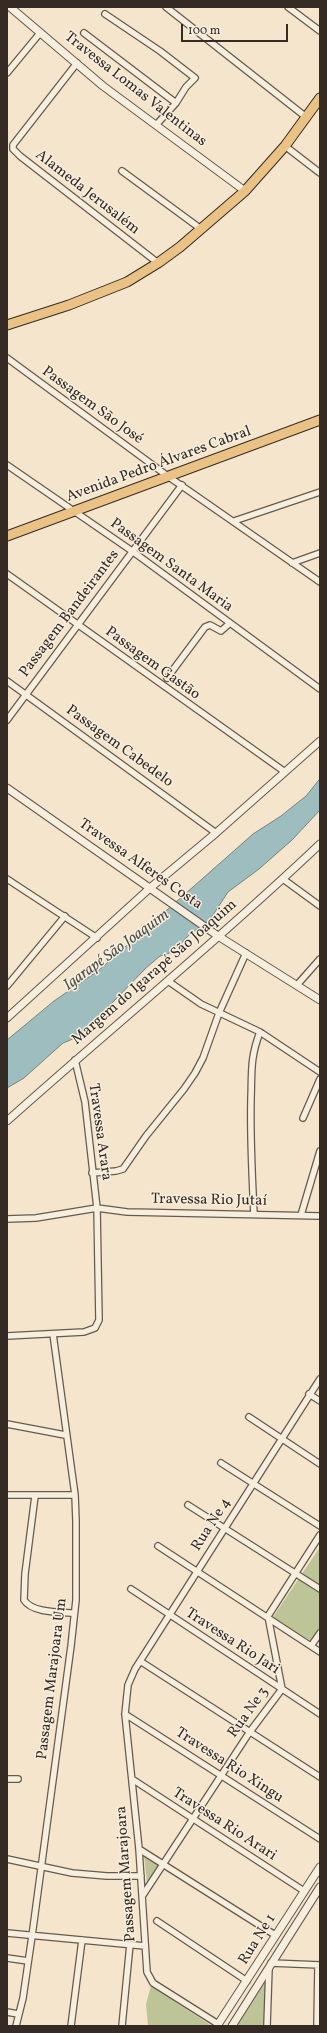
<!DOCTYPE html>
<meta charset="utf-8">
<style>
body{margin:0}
#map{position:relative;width:327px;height:2033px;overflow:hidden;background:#f5e5cc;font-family:Vollkorn,serif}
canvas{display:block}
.frame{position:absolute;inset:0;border:8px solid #352b24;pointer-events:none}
.scale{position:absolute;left:181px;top:24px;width:107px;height:18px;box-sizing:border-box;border:2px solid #352b24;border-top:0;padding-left:5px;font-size:12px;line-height:14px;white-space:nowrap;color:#352b24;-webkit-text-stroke:3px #f8eede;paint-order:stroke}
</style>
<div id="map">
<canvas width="327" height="2033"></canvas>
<div class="frame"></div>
<div class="scale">100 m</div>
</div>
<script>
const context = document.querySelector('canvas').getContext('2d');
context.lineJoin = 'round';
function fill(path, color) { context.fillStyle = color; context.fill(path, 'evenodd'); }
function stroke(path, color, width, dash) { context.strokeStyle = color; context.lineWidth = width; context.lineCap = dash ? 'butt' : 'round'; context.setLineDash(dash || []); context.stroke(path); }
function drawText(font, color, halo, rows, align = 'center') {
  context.font = font + ' Vollkorn,serif'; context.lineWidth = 3; context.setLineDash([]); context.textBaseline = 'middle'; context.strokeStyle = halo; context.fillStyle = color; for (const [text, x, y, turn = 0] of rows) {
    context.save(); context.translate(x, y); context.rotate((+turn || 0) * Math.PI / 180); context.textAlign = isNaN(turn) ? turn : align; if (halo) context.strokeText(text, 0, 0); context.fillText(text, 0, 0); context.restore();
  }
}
fill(new Path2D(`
 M320,1547V1627L311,1641L273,1617Z
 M144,1855L161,1864L147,1883Z
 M266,1981L264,2026H237Z
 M151,1986L212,2026H148L146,2004Z`), '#bdc497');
const water = new Path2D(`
 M320,779V810L292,840L259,869L228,892L209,921L191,933L173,952L160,956L146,968L80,1036L63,1043L24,1078L7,1088V1040L54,1001L99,970L253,834L281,816L306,796Z`);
fill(water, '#9ebdbf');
stroke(water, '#748381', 1);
const minor = new Path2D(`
 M166,7L306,117
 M288,7L320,31
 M105,14L160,51L195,78L186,87L176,103L156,125
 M84,33L176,103
 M77,63L13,145V149L20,156L158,263
 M7,73L40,33
 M285,146L320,173
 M122,171L201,229
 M7,358L169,477L320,582
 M7,465L132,551L320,689
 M234,521L320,492
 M292,563L320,553
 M7,574L285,772
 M167,678L205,627L210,625L221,631L230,623
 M7,681L216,833
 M7,720L182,485
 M7,879L97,938
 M283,879L320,906
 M168,981L201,1004L260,1032L320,1072
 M297,985L320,959
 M7,986L65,916
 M303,1118L320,1079
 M92,1173L116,1171L123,1169L146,1136L184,1089L195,1073L203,1058L219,1013L246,953
 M254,1214C252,1175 250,1137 251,1098C252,1071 250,1058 260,1032
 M301,1215L320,1151
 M7,1219L36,1218L97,1208L127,1212L320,1216
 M7,1336L84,1332L95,1328L99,1320L97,1208L85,1102L75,1060
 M309,1394L320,1401
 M249,1417L320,1464
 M7,1424L65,1435
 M221,1463L320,1526
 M7,1495H75
 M35,1496L25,1574L24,1600C32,1613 60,1612 74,1613
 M188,1505L320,1589
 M158,1546L320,1652
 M131,1589L320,1714
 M311,1646L320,1633
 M140,1661L320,1777
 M125,1714L320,1839
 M7,1779H18
 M132,1779L304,1891
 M139,1849L275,1935
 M7,1859L72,1873L107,1876H141
 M143,1895L249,1733L282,1689L268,1616L320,1535
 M157,1921L247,1981
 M7,1933L145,1946
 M7,1958L28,1961
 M271,1963L320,1965
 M7,2012L18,2014
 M218,2024L153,1983L147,1972L139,1849L125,1714L128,1685L135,1669L320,1379
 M16,2026L23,1998L32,1936L71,1646L76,1600V1521L75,1495L53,1334
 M71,2026L82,1940
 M122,2026L130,1944
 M267,2026L269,1968
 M317,2026L318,1965`);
const tertiary = new Path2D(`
 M10,7L103,86L245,191
 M7,788L218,936L320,1000
 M7,1018L150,888L216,833L320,741
 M7,1121C111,1028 219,940 320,844
 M217,2026L320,1867
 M232,2026L320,1887`);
const primary = new Path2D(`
 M7,325L69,305L127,282L158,263L180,247L245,191L285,146L320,98
 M7,536L320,420`);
stroke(minor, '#655a4e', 8);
stroke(tertiary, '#655a4e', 9);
stroke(primary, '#352b24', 11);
stroke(minor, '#f8eede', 5.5);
stroke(tertiary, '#f8eede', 7);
stroke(primary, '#eac286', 9);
drawText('15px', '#352b24', '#f8eede', [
 ["Travessa Lomas Valentinas",135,90,38],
 ["Alameda Jerusalém",87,193,38],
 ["Passagem São José",92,406,36],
 ["Avenida Pedro Álvares Cabral",159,465,-20],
 ["Passagem Santa Maria",171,566,36],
 ["Passagem Bandeirantes",70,614,-53],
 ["Passagem Gastão",152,664,36],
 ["Passagem Cabedelo",119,747,36],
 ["Travessa Alferes Costa",140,865,35],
 ["Margem do Igarapé São Joaquim",155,973,-41],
 ["Travessa Arara",99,1132,82],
 ["Travessa Rio Jutaí",209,1201,1],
 ["Rua Ne 4",212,1525,-57],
 ["Travessa Rio Jari",232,1642,33],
 ["Passagem Marajoara Um",53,1679,-83],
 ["Rua Ne 3",249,1713,-54],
 ["Travessa Rio Xingu",229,1766,33],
 ["Travessa Rio Arari",224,1825,33],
 ["Passagem Marajoara",127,1874,-94],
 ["Rua Ne 1",258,1940,-58]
]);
drawText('italic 16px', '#4f504b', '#f8eede', [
 ["Igarapé São Joaquim",117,951,-36]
]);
</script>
